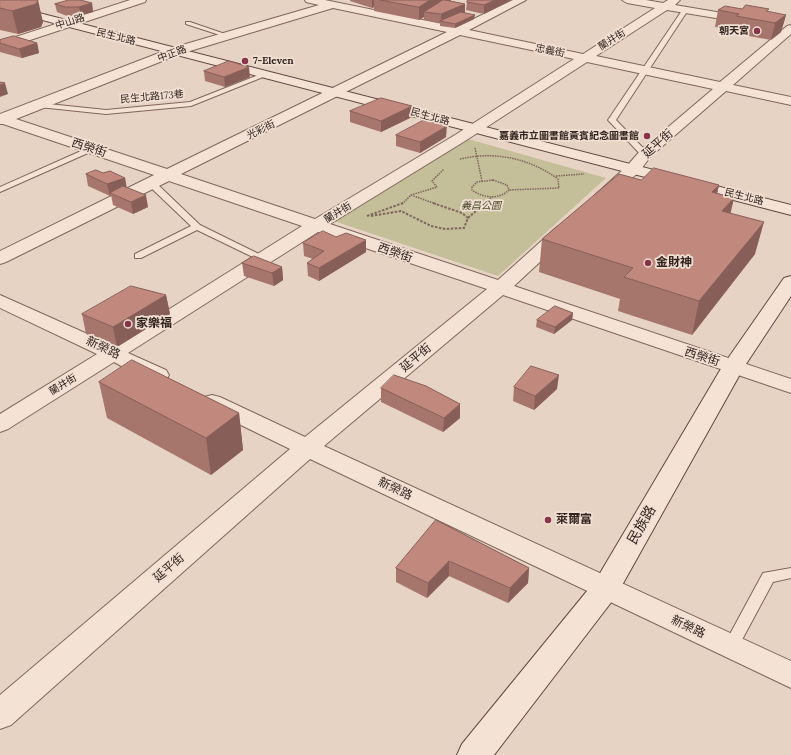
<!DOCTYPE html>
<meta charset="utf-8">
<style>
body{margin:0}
canvas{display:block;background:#e7d3c3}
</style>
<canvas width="791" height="755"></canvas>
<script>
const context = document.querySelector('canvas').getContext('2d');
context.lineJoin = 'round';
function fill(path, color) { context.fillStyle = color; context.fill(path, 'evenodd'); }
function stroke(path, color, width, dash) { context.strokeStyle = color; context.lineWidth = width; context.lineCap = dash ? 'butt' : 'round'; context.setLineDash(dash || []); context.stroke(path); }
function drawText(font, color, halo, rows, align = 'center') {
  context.font = font + ' Lora,"Noto Sans TC",serif'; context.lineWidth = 3.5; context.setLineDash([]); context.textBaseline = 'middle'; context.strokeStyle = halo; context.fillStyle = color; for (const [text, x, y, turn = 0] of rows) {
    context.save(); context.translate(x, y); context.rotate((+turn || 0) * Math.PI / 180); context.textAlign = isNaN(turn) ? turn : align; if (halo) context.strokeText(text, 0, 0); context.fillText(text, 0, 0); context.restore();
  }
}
fill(new Path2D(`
 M468,139L606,178L498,276L334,221Z`), '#c4be99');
const service = new Path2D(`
 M683,9L688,10L616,120L649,154L642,156L608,120Z
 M186,22H190L231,36L226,37L186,24Z
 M266,72L269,74L268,75L191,106L106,114L39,107L36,105L39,103L106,110L190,102Z
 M90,147L97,149L0,192V187Z
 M148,181H154L200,225L267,258L265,260H259L197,230L141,258H135V254L191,226L148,185Z
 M791,568V578L773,582L736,651L731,653L726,651L723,647L763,573Z`);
const minor = new Path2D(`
 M305,0H325L457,27L513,0H526L469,30L583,54L655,8L627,3L622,0H646L663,3L668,0H680L675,5L746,17L752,20L746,23L667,10L596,56L720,82L787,26L791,25V34L733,85L791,97V105L726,91L650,157L639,172L608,199L602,201L596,199L594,196L627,166L640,151L713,89L587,62L465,141L330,224L498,280L557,227L563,226L569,227L572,231L569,235L514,286L791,379V393L503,295L324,446L791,661V688L310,459L11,725L0,729V695L290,449L204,407L201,402L204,397L212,395L220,397L305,437L487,289L318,232L128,353L166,370L169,375L166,380C149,384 129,370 114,362L8,429L0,432V414L97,354L0,308V295L112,345L302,226L169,181L6,262L0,264V251L154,175L3,124H0V114L172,48L319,5L306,2ZM333,8L447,32L167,169L16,119L180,54ZM460,35L574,59L455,135L315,219L181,174Z`);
const tertiary = new Path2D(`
 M130,0H146L145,2L0,50V42Z`);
const secondary = new Path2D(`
 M0,3L791,205V215L0,9Z
 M791,276V296L744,367L616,596L494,755H457L462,744L596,580L722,367L784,278Z`);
stroke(service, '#7f665c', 2);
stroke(minor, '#7f665c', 2);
stroke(tertiary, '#7f665c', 2);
stroke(secondary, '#614840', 2);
stroke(new Path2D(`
 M475,148L482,181
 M460,159C495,151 529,158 558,179L559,188L509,190
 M556,176L584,174
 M493,180L507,185L509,190C499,200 483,198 472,190V187L477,182Z
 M411,195L436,204
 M402,204L411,195L437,187L432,181L444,169
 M484,204L492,197`), '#7f665c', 1.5, [1.5, 1]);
stroke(new Path2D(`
 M367,216L403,203
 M371,216L401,211L431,226L445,229L464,228L468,218L462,213L433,203
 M468,218L485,203`), '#7f665c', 2, [2.5, 1.5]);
fill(service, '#f4e3d5');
fill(minor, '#f4e3d5');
fill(tertiary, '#f4e3d5');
fill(secondary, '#f4e3d5');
fill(new Path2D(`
 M0,0L43,22L41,27L18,34L0,30Z
 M350,0H451V1L465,4V13L474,19L455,28L440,26V23L424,20V17L419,20L374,11V7L372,8L350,1Z
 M465,0H511L484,14L466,10L467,2L468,0Z
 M92,3L93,12L81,15L67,16L57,12L55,4Z
 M742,9L768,12L786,15L781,32L771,40L732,33L733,30L715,27L718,10Z
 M0,40L37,43L39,53L22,58L0,52Z
 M204,71L250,77L225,87L205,81Z
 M412,106V117L381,132L350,122V111Z
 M396,135L446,137L420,153L396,146Z
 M103,173L125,178L126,187L148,207L133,214L113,205L111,195L110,196L88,186L86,174Z
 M641,180L719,185L717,193L734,198L730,213L755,254L692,335L618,311L620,299L539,272L542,239Z
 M303,243L366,252L319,281L308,276L307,263L313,259L304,256Z
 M242,263L282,267L283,280L274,286L244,276Z
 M166,295L170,314L117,347L86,334L82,314Z
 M573,313L572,320L554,334L536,327L537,320Z
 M99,382L239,413L243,450L211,475L107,418Z
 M514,387L557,389L534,410L513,401Z
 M381,388L460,418L443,432L381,402Z
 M436,520L529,568L528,583L508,603L449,576L427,598L396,582V568Z`), '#a6756c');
fill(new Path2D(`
 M38,0L43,22L41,27L18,34L12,11Z
 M372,0H374V7L372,8Z
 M430,0H442L441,5L424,12V17L419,20V7Z
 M495,0H511L484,14V5Z
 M92,3L93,12L81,15L79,7Z
 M465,4V13L441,21V14Z
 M475,15L474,19L455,28V24Z
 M786,15L781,32L771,40L775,23Z
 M37,43L39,53L22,58L19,49Z
 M249,67L250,77L225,87L224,77Z
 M5,83L8,94L0,97V85Z
 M412,106V117L381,132V121Z
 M447,126L446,137L420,153V142Z
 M125,178L127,189L110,193L111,195L110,196L107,184Z
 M719,185L712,216V192Z
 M146,195L148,207L133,214L131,202Z
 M734,198L727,229L722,211Z
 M764,222L755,254L692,335L699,301Z
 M366,240V252L319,281V268Z
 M282,267L283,280L274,286L272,273Z
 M166,295L170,314L117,347L113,327Z
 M573,313L572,320L554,334L555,327Z
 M559,375L557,389L534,410L535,396Z
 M460,404V418L443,432L444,418Z
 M239,413L243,450L211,475L206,438Z
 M449,561V576L427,598L428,583Z
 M529,568L528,583L508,603L510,588Z`), '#875f58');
const building = new Path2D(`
 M0,0H38L36,4L12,11L0,8Z
 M69,0H80L92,3L79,7H65L55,4Z
 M380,0H430L419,7Z
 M443,0H445L465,4L441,14L424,12Z
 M468,0H495L484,5L467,2Z
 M746,5L769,9L766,11L786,15L775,23L736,16L739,14L718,10L725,6L742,9Z
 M461,12L475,15L455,24L440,21Z
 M14,36L37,43L19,49L0,43V40Z
 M229,61L249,67L224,77L204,71Z
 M0,82L5,83L0,85Z
 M381,98L412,106L381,121L350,111Z
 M428,118L444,123L447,126L420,142L396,135Z
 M654,168L719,185L712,192L734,198L722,211L764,222L699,301L624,277L633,268L542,239L619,174L641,180Z
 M96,170L103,173L110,171L125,178L107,184L86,174Z
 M123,186L146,195L131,202L110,193Z
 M323,231L336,237L346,233L366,240L319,268L307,263L324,251L303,243Z
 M254,256L282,267L272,273L242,263Z
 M131,286L166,295L113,327L82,314Z
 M555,306L573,313L555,327L537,320Z
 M132,360L239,413L206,438L99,382Z
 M531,366L559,375L535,396L514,387Z
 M394,375L426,386L460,404L444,418L381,388Z
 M436,520L529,568L510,588L449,561L428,583L396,568Z`);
fill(building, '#c1887e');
stroke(building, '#875f58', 1);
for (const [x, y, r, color] of [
 [757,31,4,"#87344a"],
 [245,61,4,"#87344a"],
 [647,136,4,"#87344a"],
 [648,263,4,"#87344a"],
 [128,324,4,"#87344a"],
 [548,520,4,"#87344a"]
]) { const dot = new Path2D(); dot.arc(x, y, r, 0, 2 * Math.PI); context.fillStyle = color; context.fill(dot); stroke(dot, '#f0dfd2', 1.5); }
drawText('10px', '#31231e', '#f0dfd2', [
 ["中山路",70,22,-18],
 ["民生北路",116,37,14],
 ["蘭井街",612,40,-33],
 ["忠義街",550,51,12],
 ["中正路",172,54,-20],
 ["民生北路173巷",152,97,-5],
 ["民生北路",430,117,15],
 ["光彩街",261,130,-26],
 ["民生北路",744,197,14],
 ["蘭井街",338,213,-32],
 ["蘭井街",63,385,-32]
]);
drawText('bold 10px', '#31231e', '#f0dfd2', [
 ["朝天宮",749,31],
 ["7-Eleven",253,61,"left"],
 ["嘉義市立圖書館黃賓紀念圖書館",639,136]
], 'right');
drawText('italic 10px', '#4b4b28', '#f0dfd2', [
 ["義昌公園",481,206]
]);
drawText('12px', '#31231e', '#f0dfd2', [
 ["延平街",658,144,-42],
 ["西榮街",89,148,18],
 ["西榮街",395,253,19],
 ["新榮路",103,348,25],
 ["西榮街",702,357,18],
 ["延平街",416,358,-40],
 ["新榮路",395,489,25],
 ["延平街",169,568,-41],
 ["新榮路",688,627,26]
]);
drawText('bold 12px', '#31231e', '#f0dfd2', [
 ["金財神",656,263],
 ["家樂福",136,324],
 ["萊爾富",556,520]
], 'left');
drawText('14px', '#31231e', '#f0dfd2', [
 ["民族路",642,525,-60]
]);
</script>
